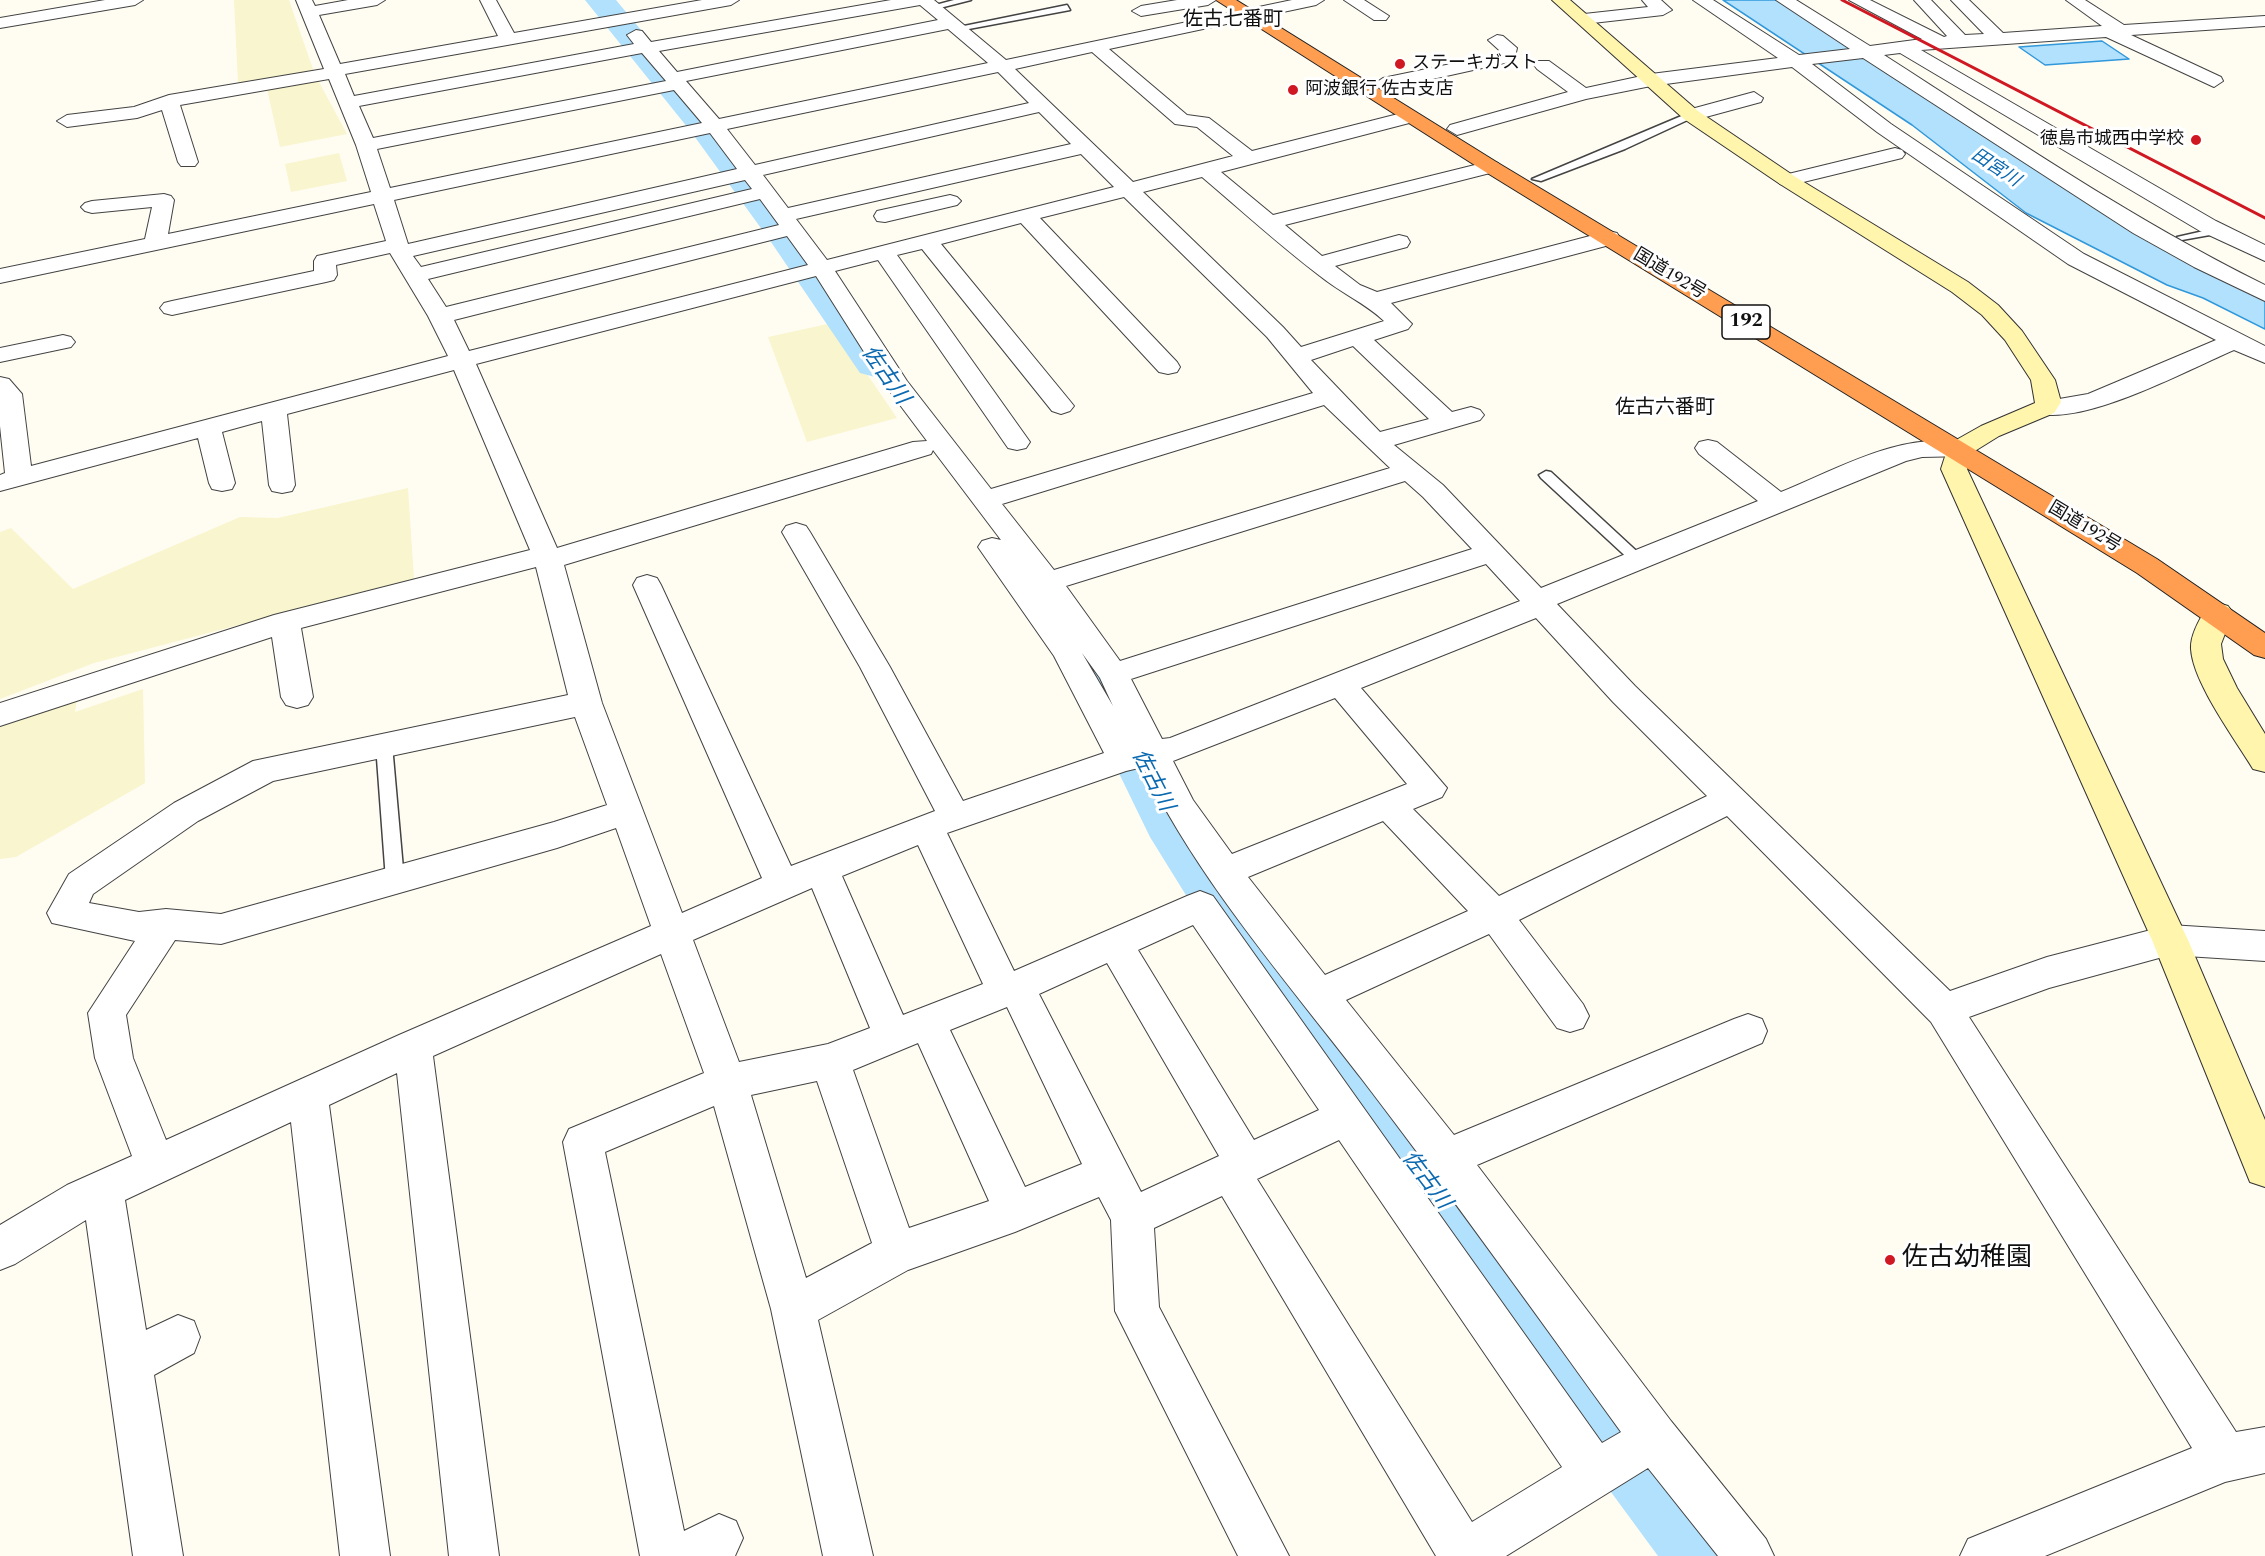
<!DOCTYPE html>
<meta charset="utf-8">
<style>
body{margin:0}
canvas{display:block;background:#fffcf2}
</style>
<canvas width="2265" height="1556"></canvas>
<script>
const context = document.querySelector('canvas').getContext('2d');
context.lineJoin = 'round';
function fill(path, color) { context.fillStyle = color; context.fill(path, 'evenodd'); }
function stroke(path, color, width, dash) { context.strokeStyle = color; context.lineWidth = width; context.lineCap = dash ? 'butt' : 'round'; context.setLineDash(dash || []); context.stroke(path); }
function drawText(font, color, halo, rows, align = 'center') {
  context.font = font + ' Spectral,"Noto Sans JP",serif'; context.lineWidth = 6; context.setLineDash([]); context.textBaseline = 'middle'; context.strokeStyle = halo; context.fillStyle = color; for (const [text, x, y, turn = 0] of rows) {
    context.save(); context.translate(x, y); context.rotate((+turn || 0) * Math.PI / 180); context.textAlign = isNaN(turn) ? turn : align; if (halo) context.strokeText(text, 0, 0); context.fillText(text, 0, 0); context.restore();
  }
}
fill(new Path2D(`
 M234,0H289L314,72L238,83Z
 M318,80L347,134L280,147L267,89Z
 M339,153L347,181L291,192L285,164Z
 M832,323L897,418L807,442L768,337Z
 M408,488L414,579L94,663L0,699V532L11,528L73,589L240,517L278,518Z
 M143,689L145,783L16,857L0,859V727L77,700L75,712Z`), '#f9f5ce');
const water = new Path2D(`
 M1723,0H1777L2001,147L2265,300V329L2203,298L2167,285L2026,213L1912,125Z
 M2102,41L2129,59L2045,65L2019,47Z`);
fill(water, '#b1e1fc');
stroke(water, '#3098db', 1.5);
fill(new Path2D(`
 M585,0H616C715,118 809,237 897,364L890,373L875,377L860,373L771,242L692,133Z
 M1040,573L1058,578L1121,668L1194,807L1303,970L1742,1525L1755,1556H1658L1257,1010L1150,837L1077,687L1014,590L1022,578Z`), '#b1e1fc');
const lane = new Path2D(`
 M954,0H971L932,10L928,7Z
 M1067,5L1070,10L958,31L954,28Z
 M1691,112L1696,115L1694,117L1625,149L1541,181L1532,179Z
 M2217,228L2221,229V233L2182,240L2177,237Z
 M1546,471L1551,472L1644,558L1646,561L1644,564H1634L1541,478L1539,475Z
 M384,739L392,745L404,880L401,885L395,887L389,885L386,880L376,745Z`);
const street = new Path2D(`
 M105,0H143L135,5L0,28V18Z
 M296,0H312L315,6L348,0H385L377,5L319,15L340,64L498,36L480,0H496L514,33L702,0H739L731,5L345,74L354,96L634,44L627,35L636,30L642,31L651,42L891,0H934L1006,60L1292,0H1324L1316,5L1109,49L1187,115L1209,118L1252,151L1410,111L1420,117L1417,121L1221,172L1273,215L1491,161L1498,163L1501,167L1498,171L1285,225L1322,256L1399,235L1407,237L1410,242L1407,247L1335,266L1360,285L1377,292L1609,231L1617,233L1620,238L1617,243L1391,303L1412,324L1408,329L1374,340L1452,412L1471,407L1480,410L1484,415L1480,420L1394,445L1443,485L1541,588L1758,501L1699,454L1695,448L1699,442L1708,440L1717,442L1781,492C1838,469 1905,429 1967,444L1971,450L1967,456L1922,457L1906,461L1557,604L1635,686L1950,991L2047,957L2170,925L2265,931V961L2170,955L2049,988L1969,1017L2236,1432L2265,1427V1473L2225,1482L2045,1556H1960L1968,1539L2192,1448L1931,1022L1727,816L1519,920L1583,1004L1589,1016L1583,1028L1570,1032L1557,1028L1489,934L1346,1000L1454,1135L1734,1019L1748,1014L1762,1019L1767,1031L1762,1043L1477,1165L1671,1421L1766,1539L1774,1556H1718L1648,1468L1506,1556H1436L1222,1196L1154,1228L1159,1307L1289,1556H1238L1115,1311L1111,1220L1099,1197L1015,1232L908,1270L818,1320L873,1556H823L771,1309L714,1106L605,1152L684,1531L719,1514L736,1521L743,1538L735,1556H640L563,1142L569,1129L704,1073L661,954L433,1056L499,1556H449L397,1073L329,1105L390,1556H340L291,1122L125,1200L146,1330L178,1315L194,1321L200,1337L194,1353L154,1375L183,1556H133L86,1220L15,1264L0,1270V1225L67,1185L132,1156L95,1058L88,1013L135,941L52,923L47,913L69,874L174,803L253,761L568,695L536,567L301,628L313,697L308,705L297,708L286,705L281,697L272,637L0,726V703L274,615L530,550L454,370L287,414L295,485L292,491L282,493L272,491L269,485L262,421L222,432L235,483L232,489L222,491L212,489L209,483L198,438L0,491V475L5,473L0,426V377L9,379L22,394L31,466L448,356L428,316L390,253L336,265L337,275L334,280L326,282L172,315L164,313L160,308L164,303L172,301L314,271V261L317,256L386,241L374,204L0,283V269L145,239L152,207L92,213L85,211L81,207L85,203L92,201L164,194L171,196L174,200L168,234L371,192L356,145L329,79L180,105L198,162L195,166H181L178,162L162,110L137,118L67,127L57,121L67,115L134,107L169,95L324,69ZM920,5L938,20L677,72L659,51ZM948,29L988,63L719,119L686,81ZM1092,52L1175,124L1197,127L1233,156L1133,182L1015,69ZM642,53L666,81L373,138L359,106ZM998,72L1029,103L755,165L727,129ZM674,90L702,123L390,188L377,149ZM1039,112L1071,144L788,208L763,175ZM710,133L737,169L408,244L394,200ZM1081,154L1114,187L827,260L796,219ZM1202,177C1241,210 1279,245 1320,276C1341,293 1365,303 1384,321L1301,347L1283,327L1143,192ZM745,180L752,189L421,267L413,256ZM1124,197L1267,337L1313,393L991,489L907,381L835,271L878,260L1008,448L1017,450L1026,448L1030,442L897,255L922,249L1052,411L1061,414L1070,411L1074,406L1070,401L941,244L1021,223L1159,372L1168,374L1177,372L1180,367L1177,362L1040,218ZM760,199L779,225L446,307L428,279ZM787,236L808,265L469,351L454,320ZM816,276L885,385L927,441L913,442L557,548L476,364ZM1353,346L1429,419L1380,432L1311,360ZM1324,405L1390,468L1054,570L1002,504ZM933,450L1001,540L992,538L982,541L978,547L1054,656L1104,753L963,801L890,667L810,532L806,526L796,523L786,526L782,532L860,667L935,811L791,866L661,585L657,578L647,575L637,578L633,585L762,878L682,913L602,703L564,565L931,454ZM1405,481L1423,497L1472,549L1120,661L1066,586ZM1486,564L1520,601L1170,738L1162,739L1131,679ZM1536,618L1613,702L1707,796L1499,896L1413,809L1442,797L1447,788L1361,688ZM1082,653L1100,678L1113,706ZM1335,698L1407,784L1232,854L1193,800L1173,761ZM575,717L607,805L554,822L221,914L166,909L139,912L89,903L93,894L198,821L273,781ZM1143,767C1199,881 1284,978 1361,1078C1450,1194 1535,1313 1621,1432L1602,1443L1213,896L1200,891L1187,896L1014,971L947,833L1126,771ZM1383,821L1468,911L1325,975L1248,877ZM616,828L651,926L399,1035L166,1140L133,1058L126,1015L175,940L221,944L557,848ZM918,845L983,984L903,1015L842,876ZM812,888L870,1028L828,1044L739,1062L693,940ZM1193,925L1319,1110L1254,1140L1138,950ZM1107,963L1219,1156L1141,1192L1039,994ZM1007,1007L1082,1164L1025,1187L950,1030ZM918,1043L989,1201L909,1228L853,1070ZM817,1081L872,1243L806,1278L751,1095ZM1339,1140L1562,1467L1472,1522L1257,1179Z
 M1177,0H1216L1208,5L1141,16L1132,11L1141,6Z
 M1344,0H1364L1389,16L1386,20H1374Z
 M1642,0H1661L1672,10L1663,15L1584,24L1575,19L1584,14L1648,7Z
 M1693,0H1713L1799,55L1850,49L1776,0H1796L1870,46L1922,39L1849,0H1870L1944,37L1947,36L1914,0H1931L1965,35L1984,34L1951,0H1969L2003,33L2102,26L2066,0H2085L2124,25L2265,16V26L2131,35L2221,77L2223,81L2214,87L2106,37L1921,50L2216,221L2265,245V261L2200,231L1900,53L1884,55C2009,135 2131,219 2265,285V301L2194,267L2133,233L1863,58L1812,64L1891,124L2084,254L2265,346V363L2234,350C2187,370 2085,426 2036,413L2032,408L2036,403L2088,394L2216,340L2068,264L1877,132L1792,67L1651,86L1586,99L1457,135L1447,129L1450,125L1568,92L1537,69L1534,65L1537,61H1549L1586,88L1651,74L1778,58Z
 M1497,35L1503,36L1517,48L1514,61L1383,90L1374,84L1383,78L1499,54V50L1488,40Z
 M1754,92L1763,98L1761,102L1691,121L1681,115L1684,111Z
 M1895,148L1902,150L1905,154L1902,158L1787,186L1780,184L1777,180L1780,176Z
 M950,195L957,197L961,201L957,205L885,222L877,221L874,216L877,211Z
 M63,335L71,337L75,342L71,347L0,362V348Z`);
const secondary = new Path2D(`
 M1552,0H1570L1698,111L1794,176L1968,282L1998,305L2022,331L2055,380L2061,402L2054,413L1999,436L1970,454L1967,469L2188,940L2265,1120V1187L2250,1182L2152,940L1941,469L1949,444L1981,426L2035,403L2031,380L2005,340L1982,315L1952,292L1780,184L1684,119Z
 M2218,603L2228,606L2233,613L2221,644L2223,659L2237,688L2265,734V772L2253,769C2235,739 2193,683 2191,649C2190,635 2200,618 2208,606Z`);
const highway = new Path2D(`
 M1216,0H1236L1498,163L2157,559L2265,633V658L2254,655L2137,573L1484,171Z`);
stroke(lane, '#434343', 3);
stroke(street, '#434343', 2);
stroke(secondary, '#323232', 2);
stroke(highway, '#212121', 2);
fill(lane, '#fff');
fill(street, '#fff');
fill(secondary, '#fff5ad');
fill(highway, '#ff9e50');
stroke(new Path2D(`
 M1842,0L2265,218`), '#cf1822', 3);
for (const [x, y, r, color] of [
 [1400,64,6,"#cf1822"],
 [1293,90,6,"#cf1822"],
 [2196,140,6,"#cf1822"],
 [1890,1260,6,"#cf1822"]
]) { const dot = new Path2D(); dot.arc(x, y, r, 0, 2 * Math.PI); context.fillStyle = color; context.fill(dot); stroke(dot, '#fff', 2); }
drawText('18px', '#101010', '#fff', [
 ["ステーキガスト",1412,64],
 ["阿波銀行 佐古支店",1305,90],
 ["徳島市城西中学校",2184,140,"right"]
], 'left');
drawText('italic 18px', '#0a69b0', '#fff', [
 ["田宮川",1995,169,33]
]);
drawText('18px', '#101010', '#fff', [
 ["国道192号",1669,275,31],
 ["国道192号",2084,528,31]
]);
drawText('20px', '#101010', '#fff', [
 ["佐古七番町",1233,21],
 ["佐古六番町",1665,409]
]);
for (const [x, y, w] of [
 [1746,322,48]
]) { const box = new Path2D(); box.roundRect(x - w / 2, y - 17, w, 34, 4.5); context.fillStyle = '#fff'; context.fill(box); stroke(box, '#101010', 1.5); }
drawText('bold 20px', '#101010', null, [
 ["192",1746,322]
]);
drawText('italic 22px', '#0a69b0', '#fff', [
 ["佐古川",884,376,55],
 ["佐古川",1151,781,63],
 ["佐古川",1425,1181,53]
]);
drawText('26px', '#101010', '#fff', [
 ["佐古幼稚園",1902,1260]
], 'left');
</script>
